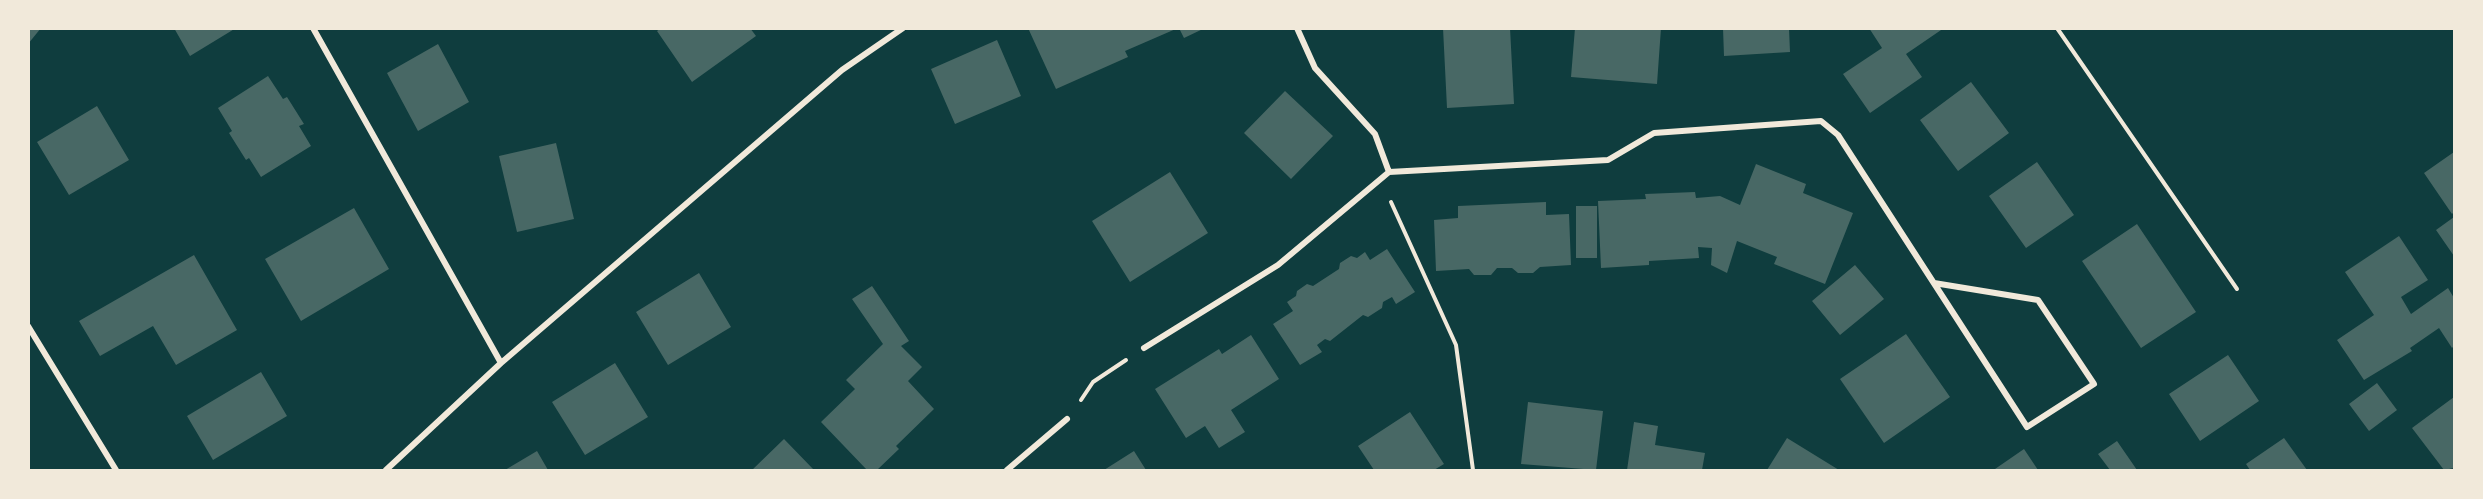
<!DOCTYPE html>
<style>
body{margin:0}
#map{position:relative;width:2483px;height:499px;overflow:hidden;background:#0f3d3e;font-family:"Golos Text",sans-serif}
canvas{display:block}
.frame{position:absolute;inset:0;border:30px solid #f1e9da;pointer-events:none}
</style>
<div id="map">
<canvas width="2483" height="499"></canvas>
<div class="frame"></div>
</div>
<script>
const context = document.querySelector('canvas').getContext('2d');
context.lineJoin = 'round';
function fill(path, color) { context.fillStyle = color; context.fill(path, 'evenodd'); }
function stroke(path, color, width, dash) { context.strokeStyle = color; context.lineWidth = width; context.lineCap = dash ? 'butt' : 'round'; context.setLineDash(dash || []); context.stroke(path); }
fill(new Path2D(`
 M28,28H41L28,44Z
 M174,28H236L190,56Z
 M661,28H750L756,36L692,82L657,31Z
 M1028,28H1178L1125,51L1128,57L1056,89Z
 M1179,28H1205L1184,38Z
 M1443,28H1510L1514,104L1447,108Z
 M1575,28H1661L1657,84L1571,77Z
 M1723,28H1789L1790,52L1724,56Z
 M1869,28H1944L1906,54L1922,77L1870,113L1843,74L1882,48Z
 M997,40L1021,96L955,124L931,69Z
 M438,44L469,102L418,131L387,73Z
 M268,76L283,99L287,97L304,124L299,126L311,146L261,177L249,158L246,160L229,133L232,131L218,108Z
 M1971,82L2009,133L1958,171L1920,120Z
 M1285,91L1333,136L1291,179L1244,133Z
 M97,106L129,160L69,195L37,142Z
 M556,143L574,219L517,232L499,156Z
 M2454,152V212L2452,214L2424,173Z
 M2037,162L2074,215L2026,248L1989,196Z
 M1756,164L1806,184L1803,193L1853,213L1825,284L1774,264L1777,257L1737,241L1727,273L1711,265L1712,248L1698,247L1699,258L1649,261V265L1601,268L1598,201L1646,199L1645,194L1695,192L1696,198L1720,196L1740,205Z
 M1170,172L1208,233L1130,282L1092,221Z
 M1546,202V215L1569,214L1571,265L1540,267L1533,273H1518L1512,268H1497L1491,275H1474L1469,269L1436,271L1434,220L1458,218V206Z
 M1576,206H1597V258H1576Z
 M354,208L389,269L301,321L265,259Z
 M2454,217V256L2436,230Z
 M2137,224L2196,312L2141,348L2082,261Z
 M2399,236L2428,280L2401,297L2411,314L2448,288L2454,298V346L2452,348L2439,328L2410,348L2412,351L2364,380L2337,340L2374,315L2345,272Z
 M1387,249L1415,292L1396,304L1392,297L1383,302L1382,308L1368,317L1363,315L1330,341L1325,339L1317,345L1322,352L1300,365L1273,324L1293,311L1287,302L1296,296L1297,291L1307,284L1313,286L1339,269L1340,263L1351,256L1357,258L1365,252L1370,260Z
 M194,255L237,330L176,365L153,326L100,356L79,321Z
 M1855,265L1884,299L1840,335L1812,301Z
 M699,273L731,327L668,365L636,312Z
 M872,286L909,341L901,346L922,367L908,381L934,409L896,446L899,449L877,470H867L821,422L855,389L846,380L883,344L852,299Z
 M1906,334L1950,397L1884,443L1840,379Z
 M1251,335L1279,379L1231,410L1245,432L1219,448L1205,426L1186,438L1155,389L1219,349L1222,354Z
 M2228,355L2259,401L2200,441L2169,394Z
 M615,363L648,417L585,455L552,402Z
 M261,372L287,416L213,460L187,416Z
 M2377,383L2397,410L2369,431L2349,404Z
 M2454,397V468L2444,470L2412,428Z
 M1528,402L1603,411L1596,470L1521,464Z
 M1410,412L1444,464L1434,470H1374L1358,446Z
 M1634,422L1658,426L1655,445L1705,453L1702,470H1627Z
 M1787,438L1839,470H1767Z
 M2284,438L2307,470H2250L2246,464Z
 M784,439L814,470H752Z
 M2117,441L2137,470H2110L2098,454Z
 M2024,449L2038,470H1996L1995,469Z
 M537,451L548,470H505Z
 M1134,451L1146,470H1104Z`), '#486865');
stroke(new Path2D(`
 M2057,28L2237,289
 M1391,202L1456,345L1473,470
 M1081,400L1093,382L1126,360`), '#f1e9da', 4);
stroke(new Path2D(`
 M313,28L501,363
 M1297,28L1315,68L1375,134L1389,172L1608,160L1654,133L1821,121L1838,135L2027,427L2094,384L2038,300L1934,283
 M28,326L116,470
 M1144,348L1278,265L1389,172
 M386,470L501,363L842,70L903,28
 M1007,470L1067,419`), '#f1e9da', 6);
</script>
